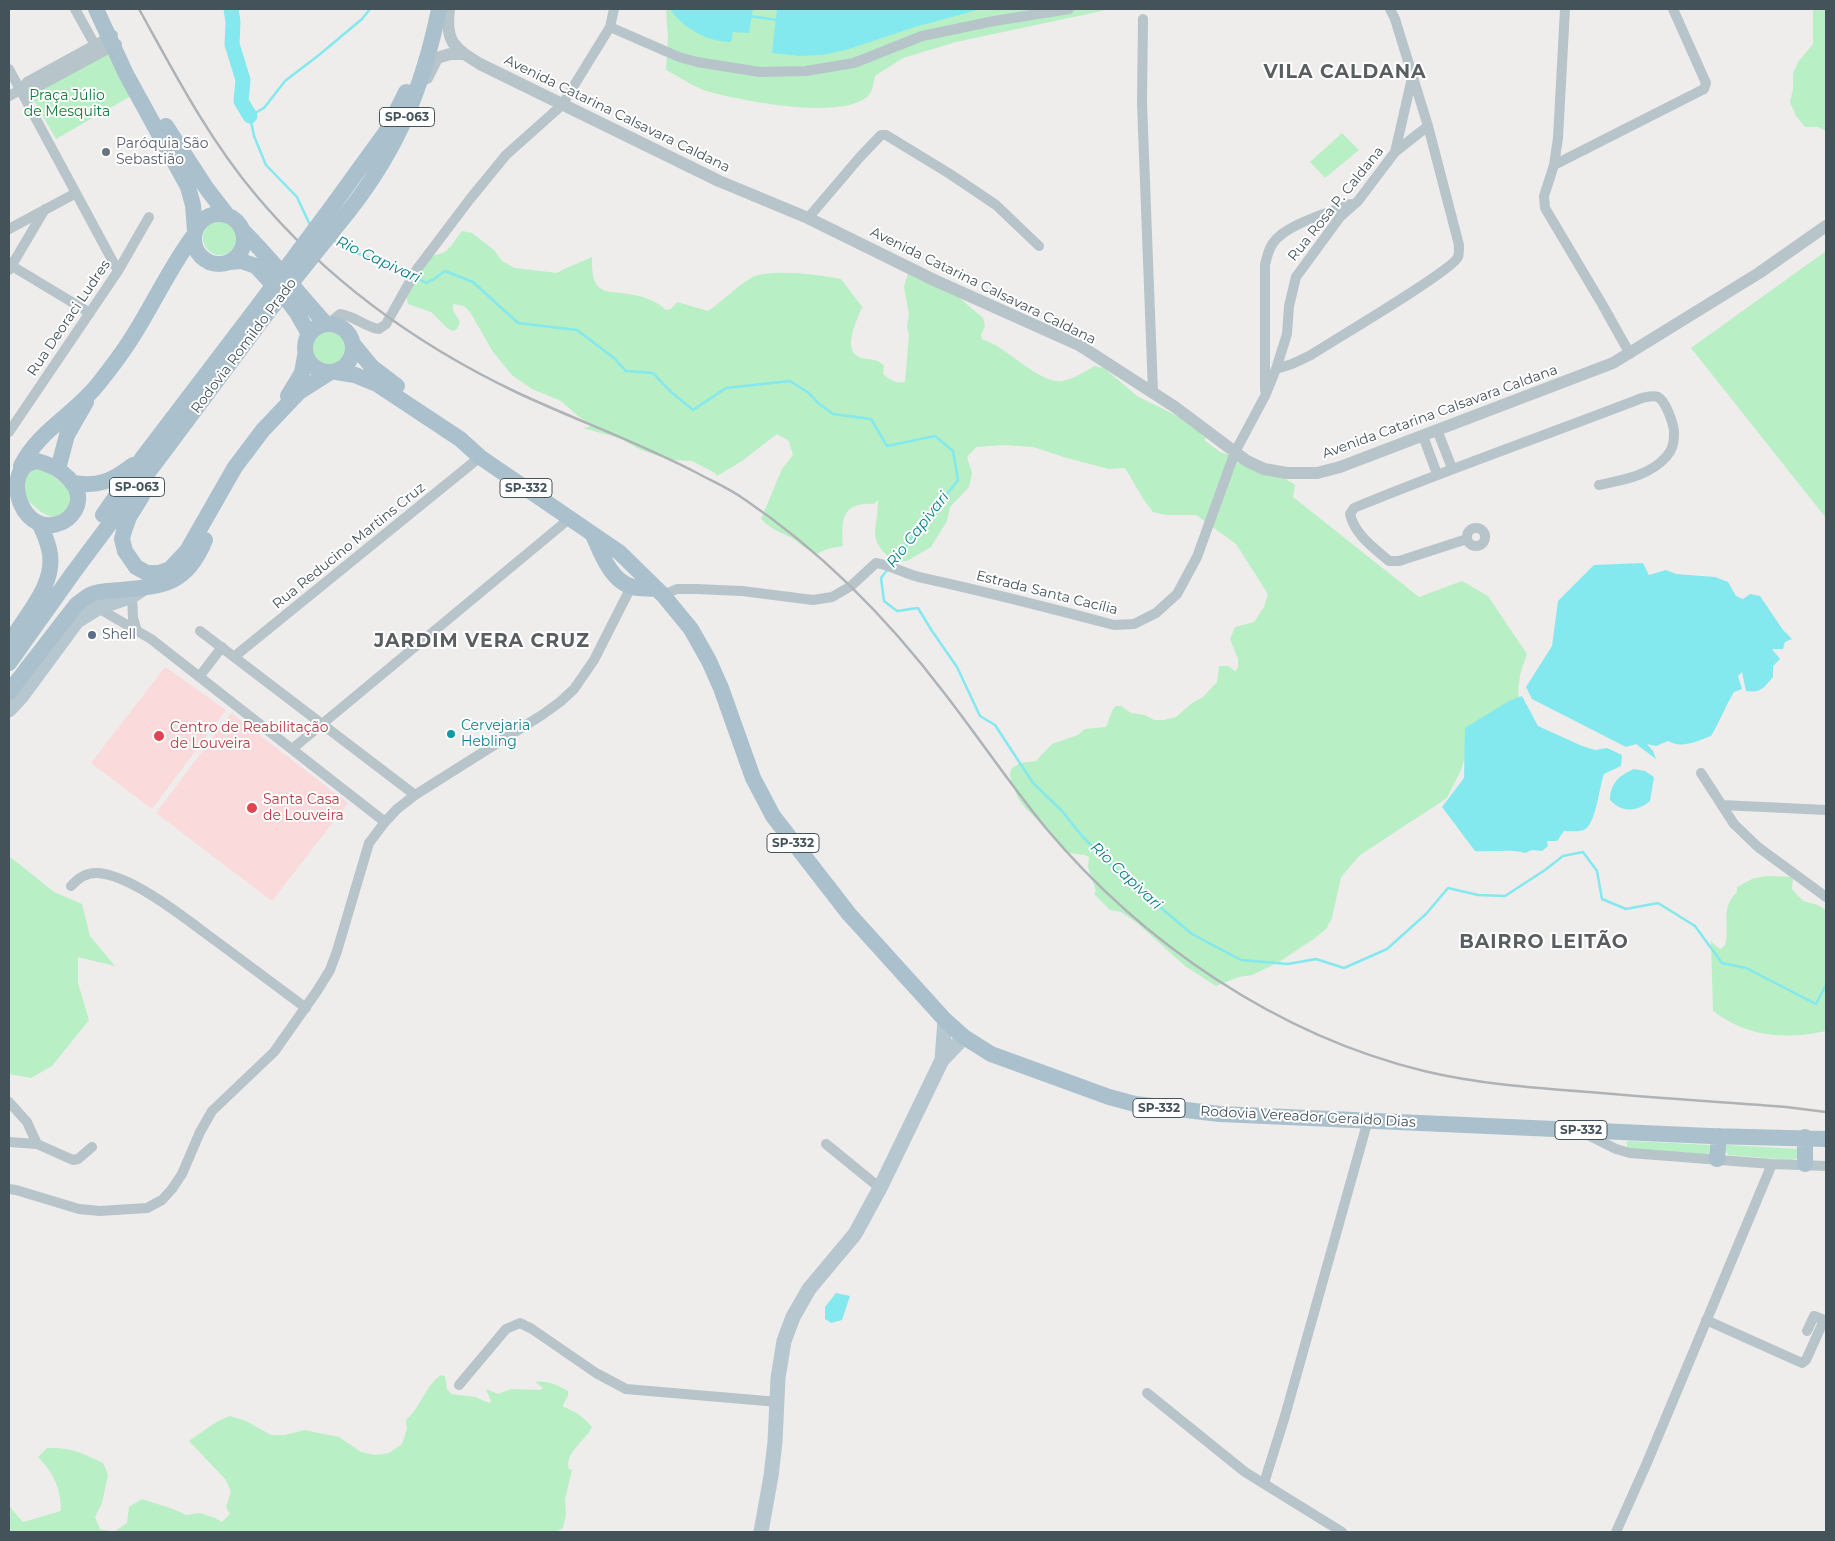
<!DOCTYPE html>
<meta charset="utf-8">
<style>
body{margin:0}
#map{position:relative;width:1835px;height:1541px;overflow:hidden;background:#efecec;font-family:Montserrat,sans-serif}
canvas{display:block}
.frame{position:absolute;inset:0;border:10px solid #44535a;pointer-events:none}
</style>
<div id="map">
<canvas width="1835" height="1541"></canvas>
<div class="frame"></div>
</div>
<script>
const context = document.querySelector('canvas').getContext('2d');
context.lineJoin = 'round';
function fill(path, color) { context.fillStyle = color; context.fill(path, 'evenodd'); }
function stroke(path, color, width, dash) { context.strokeStyle = color; context.lineWidth = width; context.lineCap = dash ? 'butt' : 'round'; context.setLineDash(dash || []); context.stroke(path); }
function drawText(font, color, halo, rows, align = 'center') {
  context.font = font + ' Montserrat,sans-serif'; context.lineWidth = 4; context.setLineDash([]); context.textBaseline = 'middle'; context.strokeStyle = halo; context.fillStyle = color; for (const [text, x, y, turn = 0] of rows) {
    context.save(); context.translate(x, y); context.rotate((+turn || 0) * Math.PI / 180); context.textAlign = isNaN(turn) ? turn : align; if (halo) context.strokeText(text, 0, 0); context.fillText(text, 0, 0); context.restore();
  }
}
fill(new Path2D(`
 M165,667L226,710L152,809L91,763Z
 M231,713L348,803L272,901L156,813Z`), '#fbdadc');
fill(new Path2D(`
 M666,9H1111L956,42L903,58L875,76C873,84 873,92 867,97C839,120 744,101 710,92C695,88 680,77 666,70L668,38Z
 M1813,9H1826V131L1818,127H1805L1796,116L1790,102L1793,89V74L1798,62L1813,44Z
 M111,51L131,96L56,139L33,99V95Z
 M1342,133L1359,150L1325,178L1310,162Z
 M203 238a17 17 0 1 1 34 0a17 17 0 1 1-34 0Z
 M462,231L472,233L494,250L502,261L515,268L557,273C568,266 580,263 592,257C592,263 592,270 593,276C597,295 613,291 628,294C641,296 656,300 666,310L671,309L677,302L708,311C722,302 741,282 755,276C775,269 820,275 841,279L863,308L861,309C857,321 842,349 859,357C869,361 877,357 884,366L883,374C890,380 896,384 905,382L909,335L907,327L909,314L904,287L908,273L956,295L983,318L985,326L981,335L982,339C988,342 995,344 1000,348C1015,357 1044,384 1062,381C1073,379 1085,372 1094,366L1104,368L1137,396L1183,419L1206,438L1204,440L1220,452L1270,469L1295,485L1293,497L1419,597L1462,581L1488,596L1527,654C1520,673 1515,689 1521,710L1467,750L1461,770L1447,798L1360,855L1341,877L1332,918L1326,929L1315,938L1279,962L1252,975L1239,977L1216,986L1185,966L1137,923L1121,912L1110,910L1094,894L1096,891L1088,867L1089,857L1085,855L1070,853L1064,849L1049,830L1026,809L1018,798L1011,781L1010,773L1012,768L1020,763L1036,761L1052,744L1078,735L1085,729L1106,727C1110,720 1110,711 1116,706H1121L1131,713L1145,715L1154,720H1164L1176,717L1192,703L1203,697L1217,682L1219,666H1228L1235,671L1238,668V659L1230,639L1235,627L1254,622L1264,607L1268,594L1236,544L1196,515H1166L1153,512L1144,500L1125,468L1109,469L1067,458L1033,447L1004,445L976,447L967,457L972,473L969,487L950,507L947,521L931,547L907,561L894,562C865,537 878,532 878,500L874,504C842,502 841,519 843,546L830,548L816,554C806,550 800,543 792,538C779,531 773,531 761,519L782,469L793,455L789,441L777,434L742,461L717,476L715,473L692,461L670,460L641,450L619,438L583,428L589,427L591,425L578,416L561,401L532,389L512,375L493,352L470,312L464,306L453,304V310L460,322L457,329L453,331L447,328L431,312L408,304C403,291 421,262 433,256C438,254 443,254 447,250C453,245 457,237 462,231Z
 M1826,251V518L1691,348Z
 M310 348a19 19 0 1 1 38 0a19 19 0 1 1-38 0Z
 M38,466L71,489L69,509L57,516L51,517L41,512L27,500L21,481Z
 M9,856L54,892L82,904L90,936L115,966L78,957V983L89,1020L52,1066L31,1078L9,1074Z
 M1768,876L1793,877L1792,889L1803,901L1818,905L1826,910V1031C1785,1040 1747,1037 1713,1011L1711,941L1717,947L1721,949L1725,945C1731,924 1719,910 1737,892V887L1754,878Z
 M1631,1141L1710,1145L1709,1155L1628,1149L1626,1142Z
 M1728,1145L1798,1149L1801,1158L1792,1160L1729,1155L1725,1151V1147Z
 M441,1375L445,1376L447,1389L451,1394L475,1397L489,1403L491,1401L486,1389L498,1394L511,1389L540,1390L543,1388L535,1382C547,1380 557,1385 568,1391V1396L563,1405V1407C576,1411 583,1417 592,1427C586,1441 564,1452 569,1469L572,1470L565,1499L566,1514L563,1528L556,1532H9V1506L23,1522L61,1511C61,1489 54,1473 38,1457L47,1448C71,1447 82,1453 103,1463L108,1475L102,1503L95,1517L100,1529L114,1532L127,1523L129,1507L142,1499L173,1509L186,1515L200,1513L215,1518L222,1522L230,1514L226,1507L231,1492L226,1480L189,1441L193,1438L218,1421L230,1416L246,1421L271,1435H285L304,1430L339,1437L361,1452L375,1455L389,1453L402,1444L407,1429L406,1420C421,1407 425,1386 441,1375Z`), '#b8efc4');
fill(new Path2D(`
 M670,9H753L749,33L733,32L731,42C710,43 681,27 670,9Z
 M777,9H981L915,27L849,49L823,55L800,56L772,53Z
 M1643,563L1649,575L1666,570L1676,574L1715,577L1728,582L1736,596L1743,599L1750,594L1760,596L1783,630L1792,639L1785,642L1783,649H1772L1780,659L1773,666V677C1763,688 1762,693 1746,691L1742,672L1738,676L1742,689L1734,692C1725,707 1720,721 1711,736C1698,741 1681,749 1668,741L1656,746L1647,744L1653,751L1656,759L1636,744L1626,747L1532,699L1526,687L1552,646L1558,601L1594,565Z
 M1522,696L1538,726L1582,746L1595,750L1607,748L1622,755L1621,766L1604,774C1599,788 1596,824 1584,830C1578,832 1570,831 1564,831L1557,841H1547L1548,846L1542,851L1532,850L1525,853C1510,849 1492,852 1475,851L1442,807L1464,778L1465,728L1509,701Z
 M1634,769L1645,771L1654,777L1650,801C1637,812 1622,813 1610,800C1610,784 1619,775 1634,769Z
 M836,1293L850,1296L842,1320L831,1323L825,1319V1307Z`), '#83e9ee');
stroke(new Path2D(`
 M749,16L778,20
 M310,225L297,197L266,165L254,136L250,116L264,108L285,81L319,55L362,19L370,9
 M333,240L350,250L410,275
 M415,277L426,283L434,279L445,271L473,282L518,323L577,330L614,358L626,371L653,373L670,391L693,410L726,388L790,381L809,393L818,403L833,414L871,419L887,446L935,436L953,451L958,480L891,565
 M888,569L881,578L884,601L897,611L918,608L932,631L957,667L980,716L995,725L1033,783L1062,811L1082,836L1115,869L1192,934L1241,960L1288,964L1316,959L1344,968L1387,949L1426,914L1448,888L1478,895L1505,896L1545,870L1563,856L1583,852L1597,871L1602,899L1626,909L1658,903L1695,926L1722,963L1746,968L1816,1004L1826,985`), '#83e9ee', 2.5);
stroke(new Path2D(`
 M231,9L233,22L232,44L243,80L241,101L250,116`), '#83e9ee', 15);
stroke(new Path2D(`
 M75,9L95,45
 M1565,9L1558,138L1554,165L1544,196L1545,208L1602,304L1630,354
 M1143,19L1142,103L1153,392
 M610,27L679,57L697,62L760,72L806,71L854,63L922,36L994,21L1069,9
 M9,69L118,271
 M20,90L30,91L117,44
 M9,96L20,90L27,82L113,35
 M1395,152L1412,78
 M1554,165L1704,89L1706,83L1673,9
 M808,218L860,157L881,135H886L950,174L996,205L1039,246
 M9,229L76,193
 M9,262L12,266L90,313
 M9,270L45,209
 M329,323L340,314C355,316 365,327 379,329L386,324L417,269L470,199L506,155L562,105L610,27L614,9
 M1276,369L1292,364L1311,355C1332,341 1452,271 1458,257C1459,254 1459,248 1459,245L1428,126L1395,19L1390,9
 M1265,390V265C1267,257 1268,250 1273,243C1286,224 1329,213 1350,204
 M1437,430L1452,468
 M9,432L118,271L149,217
 M1423,436L1437,474
 M1467 537a9 9 0 1 1 18 0a9 9 0 1 1-18 0Z
 M1467,539L1399,561H1389C1373,547 1355,535 1350,514L1354,508L1361,505C1454,467 1549,434 1642,398C1647,397 1653,395 1658,397C1666,401 1675,427 1674,435C1674,443 1672,451 1666,457C1649,476 1623,480 1599,485
 M663,595L677,589H696L742,591L813,600L832,597L851,586L876,563C891,565 907,575 923,578C987,592 1050,608 1114,625L1134,624L1156,613L1177,594L1197,557L1235,452L1265,396L1276,369L1287,334L1289,306L1296,277L1340,217L1358,201L1395,152L1428,126
 M132,596L133,618L137,631
 M98,608L151,639L385,822
 M200,631L415,795
 M235,656L480,457
 M199,677L222,647
 M292,749L569,519
 M1701,773L1734,824L1758,847L1826,897
 M1722,805L1826,810
 M71,886C78,878 87,872 98,873C134,876 187,920 216,941C246,963 276,986 306,1008
 M9,1102L27,1122L37,1144
 M1584,1133L1616,1149L1630,1153L1772,1164L1826,1166
 M9,1142L37,1144L73,1160L78,1159L92,1147
 M826,1144L880,1188
 M9,1189L16,1190L79,1209L100,1211L147,1208L162,1200L172,1189L182,1174L200,1132L212,1111L274,1052L317,991L330,970L337,951L369,843L385,822L397,809L415,795L542,715L560,702L574,689L594,660L631,587
 M1706,1320L1802,1363L1806,1360L1824,1320L1814,1316L1807,1331
 M459,1385L506,1329L520,1323L532,1329L596,1373L626,1389L778,1402
 M1147,1393L1245,1472L1342,1532
 M1264,1483L1285,1416L1368,1120
 M1616,1532L1646,1465L1772,1164`), '#b7c4ca', 10);
stroke(new Path2D(`
 M449,9C445,42 454,48 480,64L719,181L808,218L934,280L1079,345L1175,407L1247,461L1264,469L1287,473H1317L1340,467L1613,363L1759,273L1826,226
 M427,78L437,58L450,54H464`), '#b7c4ca', 12);
stroke(new Path2D(`
 M9,710L21,697L77,621L98,608L132,596L142,589
 M942,1060L945,1020
 M761,1532L771,1476L775,1442L778,1378L784,1341L793,1317L809,1289L855,1234L880,1188L942,1060L964,1037`), '#b7c7cf', 15);
stroke(new Path2D(`
 M96,9L126,74L188,187L193,205L195,231
 M166,126L207,189L227,215
 M336,201L386,132L406,92
 M348,212C398,149 423,87 439,9
 M194 239a25 25 0 1 1 50 0a25 25 0 1 1-50 0Z
 M243,231C272,260 298,293 326,324
 M229,262L241,261L256,266L288,301L297,313L309,334
 M305 348a24 24 0 1 1 48 0a24 24 0 1 1-48 0Z
 M353,344L372,367L397,386
 M336,372L355,375L377,384L460,439L480,457L619,552L663,595L691,629L709,661L721,688L753,778L773,816L849,914L945,1020L964,1037L991,1054L1109,1097L1135,1104L1220,1114L1710,1136L1826,1139
 M288,396L302,373L305,356
 M37,461C58,466 88,486 75,510C71,517 65,522 57,524C19,535 0,466 37,461Z
 M21,466C38,431 76,413 99,383C111,368 123,352 133,336C154,303 170,267 194,235
 M58,469L67,435L86,402
 M72,483C99,487 112,481 133,465
 M142,496L129,517L124,531L122,539L125,551L136,567L147,573H159L170,569L187,551L235,467L263,430L299,392L329,373
 M103,515L143,457L261,302
 M593,535C601,553 611,582 633,587C640,589 649,588 656,589
 M9,644C24,616 58,584 49,549C47,540 43,531 39,523
 M9,663L73,573L268,312
 M9,692L77,604C82,601 86,597 90,595C100,590 110,591 121,590C165,586 187,584 205,540
 M1805,1137V1164
 M1717,1159L1719,1136`), '#aac1cd', 16);
stroke(new Path2D(`
 M139,9C174,72 208,138 255,194C326,279 417,345 518,393C578,421 640,443 699,474C714,482 730,489 744,499C821,551 889,620 945,694C979,738 1010,784 1045,827C1142,943 1277,1035 1424,1071C1478,1084 1534,1088 1589,1092C1655,1098 1721,1102 1786,1107L1826,1112`), '#aeb3b7', 2.5);
stroke(new Path2D(`
 M261,302L336,201
 M268,312L348,212`), '#aac1cd', 16);
for (const [x, y, r, color] of [
 [106,152,5,"#6b7280"],
 [92,635,5,"#5c6f8a"],
 [451,734,5,"#0f9aa8"],
 [159,736,6,"#e0444e"],
 [252,808,6,"#e0444e"]
]) { const dot = new Path2D(); dot.arc(x, y, r, 0, 2 * Math.PI); context.fillStyle = color; context.fill(dot); stroke(dot, '#fff', 2); }
for (const [x, y, w] of [
 [407,117,55],
 [137,487,55],
 [526,488,52],
 [793,843,52],
 [1159,1108,52],
 [1581,1130,52]
]) { const box = new Path2D(); box.roundRect(x - w / 2, y - 9.5, w, 19, 4); context.fillStyle = '#fff'; context.fill(box); stroke(box, '#44535a', 1); }
drawText('bold 12px', '#44535a', null, [
 ["SP-063",407,117],
 ["SP-063",137,487],
 ["SP-332",526,488],
 ["SP-332",793,843],
 ["SP-332",1159,1108],
 ["SP-332",1581,1130]
]);
drawText('14px', '#137d37', '#fff', [
 ["Praça Júlio",67,96],
 ["de Mesquita",67,112]
]);
drawText('14px', '#44535a', '#fff', [
 ["Avenida Catarina Calsavara Caldana",617,114,26],
 ["Rua Rosa P. Caldana",1336,204,-51],
 ["Avenida Catarina Calsavara Caldana",983,286,26],
 ["Rua Deoraci Ludres",69,318,-56],
 ["Rodovia Romildo Prado",244,346,-53],
 ["Avenida Catarina Calsavara Caldana",1440,412,-20],
 ["Rua Reducino Martins Cruz",349,546,-39],
 ["Estrada Santa Cacília",1047,593,14],
 ["Rodovia Vereador Geraldo Dias",1308,1117,3]
]);
drawText('14px', '#5b616d', '#fff', [
 ["Paróquia São",116,144],
 ["Sebastião",116,160]
], 'left');
drawText('14px', '#4e5e75', '#fff', [
 ["Shell",102,635]
], 'left');
drawText('14px', '#0d838f', '#fff', [
 ["Cervejaria",461,726],
 ["Hebling",461,742]
], 'left');
drawText('14px', '#be3a42', '#fff', [
 ["Centro de Reabilitação",170,728],
 ["de Louveira",170,744],
 ["Santa Casa",263,800],
 ["de Louveira",263,816]
], 'left');
drawText('italic 15px', '#0a7e84', '#fff', [
 ["Rio Capivari",378,260,25],
 ["Rio Capivari",918,530,-52],
 ["Rio Capivari",1126,876,43]
]);
context.letterSpacing = '1px';
drawText('bold 19px', '#595e61', '#fff', [
 ["VILA CALDANA",1345,72],
 ["JARDIM VERA CRUZ",482,641],
 ["BAIRRO LEITÃO",1544,942]
]);
context.letterSpacing = '0px';
</script>
